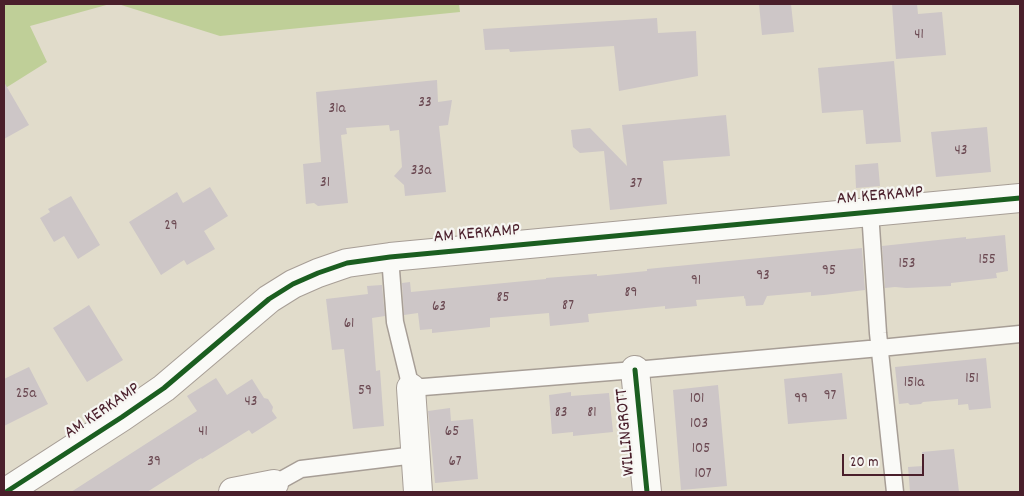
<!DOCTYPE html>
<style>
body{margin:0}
#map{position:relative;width:1024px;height:496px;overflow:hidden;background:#e1dccb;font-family:Dekko,sans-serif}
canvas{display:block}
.frame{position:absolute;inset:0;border:5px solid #4a1f2b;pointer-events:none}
.scale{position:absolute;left:842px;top:454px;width:82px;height:22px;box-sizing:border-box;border:2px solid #4a1f2b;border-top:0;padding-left:6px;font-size:15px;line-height:18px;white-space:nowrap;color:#4a1f2b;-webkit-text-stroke:4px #f6f6f2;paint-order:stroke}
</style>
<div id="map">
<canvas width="1024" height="496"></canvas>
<div class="frame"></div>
<div class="scale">20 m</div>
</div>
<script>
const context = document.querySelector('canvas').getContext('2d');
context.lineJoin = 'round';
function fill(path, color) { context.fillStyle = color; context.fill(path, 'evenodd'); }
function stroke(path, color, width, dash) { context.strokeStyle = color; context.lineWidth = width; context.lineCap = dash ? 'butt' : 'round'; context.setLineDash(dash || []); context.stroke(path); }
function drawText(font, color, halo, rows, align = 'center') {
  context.font = font + ' Dekko,sans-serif'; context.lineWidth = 4.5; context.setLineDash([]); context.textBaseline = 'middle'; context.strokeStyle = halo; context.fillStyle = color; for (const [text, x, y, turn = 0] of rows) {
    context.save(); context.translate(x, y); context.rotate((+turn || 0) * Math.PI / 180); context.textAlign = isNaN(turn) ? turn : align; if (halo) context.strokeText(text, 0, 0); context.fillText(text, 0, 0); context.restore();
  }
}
fill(new Path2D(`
 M4,4H110L30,26L47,62L4,89Z
 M118,4H459L460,12L220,36Z`), '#bfcf98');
fill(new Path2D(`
 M759,4H791L794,32L762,35Z
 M892,4H917L918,14L942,12L946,55L896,59Z
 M657,18L658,33L696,31L698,76L619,91L614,46L510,52L509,49L485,50L483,29Z
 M894,61L901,142L866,144L863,110L822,113L818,68Z
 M437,80L438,102L452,100L448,125L439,126L446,192L405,196L404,185L394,176L402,167L399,130L390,131L389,125L346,128L347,134L341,135L348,203L318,206L314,203L306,204L303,164L321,162L316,92Z
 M4,82L29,125L4,139Z
 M726,115L730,156L663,161L667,204L610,210L604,151L580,153L573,147L571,130L590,128L627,166L622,125Z
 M987,127L991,172L936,177L931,132Z
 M878,163L880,186L856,188L855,165Z
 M210,187L228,216L204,231L215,249L187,265L184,260L161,275L129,222L177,192L183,203Z
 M71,196L100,245L78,259L64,236L54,242L40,218L50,212L48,209Z
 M1005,235L1008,271L996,273L997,278L951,283V286L906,288L895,287L885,288L882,246L966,237V239Z
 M862,248L865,290L824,295L811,296V292L767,296L763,305L746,306L745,298L744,299V296L696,300L697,306L665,309V306L588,314L589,322L550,326L549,313L490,318V327L432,333V329L420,330L418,313L404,315L402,283L410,282L411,292L546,279V278L597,274V276L647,271V269Z
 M382,285L385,316L372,318L376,371L380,370L384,426L353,429L344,349L332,350L326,299L368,294L367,286Z
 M89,305L123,360L87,382L53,328Z
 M986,358L991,408L969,410L968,404L958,405V399L923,402L921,404L910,405L908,403L899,404L895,367Z
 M29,367L48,404L4,426V379Z
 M842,373L847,419L788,424L784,379Z
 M216,378L227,395L252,379L264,398L268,399L273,407L272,411L277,418L252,434L249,430L202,459L201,458L147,492H71L197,411L187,396Z
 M718,385L727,486L681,490L673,390Z
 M571,392V396L609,393L613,432L573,436V432L552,434L549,395Z
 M450,408L451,421L473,419L478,479L435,483L428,411Z
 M954,449L959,492H910L908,467L923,466L922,452Z`), '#cdc6c7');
const service = new Path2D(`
 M870,211L878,333L895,492
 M390,257L395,322L411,388L635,370L880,348L1020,334
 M275,492L274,484L301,469L415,455`);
const minor = new Path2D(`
 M635,370L647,492
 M411,388L418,492
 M6,492L122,417L164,388L269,299L293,284L318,273L347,263L390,257L1020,198
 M233,492L274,484`);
stroke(service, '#a79e96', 19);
stroke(minor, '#a79e96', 30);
stroke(service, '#fafaf7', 16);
stroke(minor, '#fafaf7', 28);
stroke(new Path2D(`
 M635,370L647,492
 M6,492L122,417L164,388L269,299L293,284L318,273L347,263L390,257L1020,198`), '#1b5e20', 5);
drawText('15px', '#6b4952', null, [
 ["41",919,36],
 ["33",425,104],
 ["31a",337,110],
 ["43",961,152],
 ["33a",421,172],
 ["31",325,184],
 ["37",636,185],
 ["29",171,227],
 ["155",987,261],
 ["153",907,265],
 ["95",829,272],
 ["93",763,277],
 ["91",696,282],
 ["89",631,294],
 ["85",503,299],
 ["87",568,307],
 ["63",439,308],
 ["61",349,325],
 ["151",972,380],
 ["151a",914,384],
 ["59",365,392],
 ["25a",26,395],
 ["97",830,397],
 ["101",697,400],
 ["99",801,400],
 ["43",251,403],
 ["83",561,414],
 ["81",592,414],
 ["103",699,425],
 ["41",203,433],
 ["65",452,433],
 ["105",701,450],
 ["39",154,463],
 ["67",455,463],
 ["107",703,475]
]);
drawText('18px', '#4a1f2b', '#f6f6f2', [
 ["AM KERKAMP",880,197,-5],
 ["AM KERKAMP",477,235,-5],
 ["AM KERKAMP",103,412,-34],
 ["WILLINGROTT",627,432,-95]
]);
</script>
